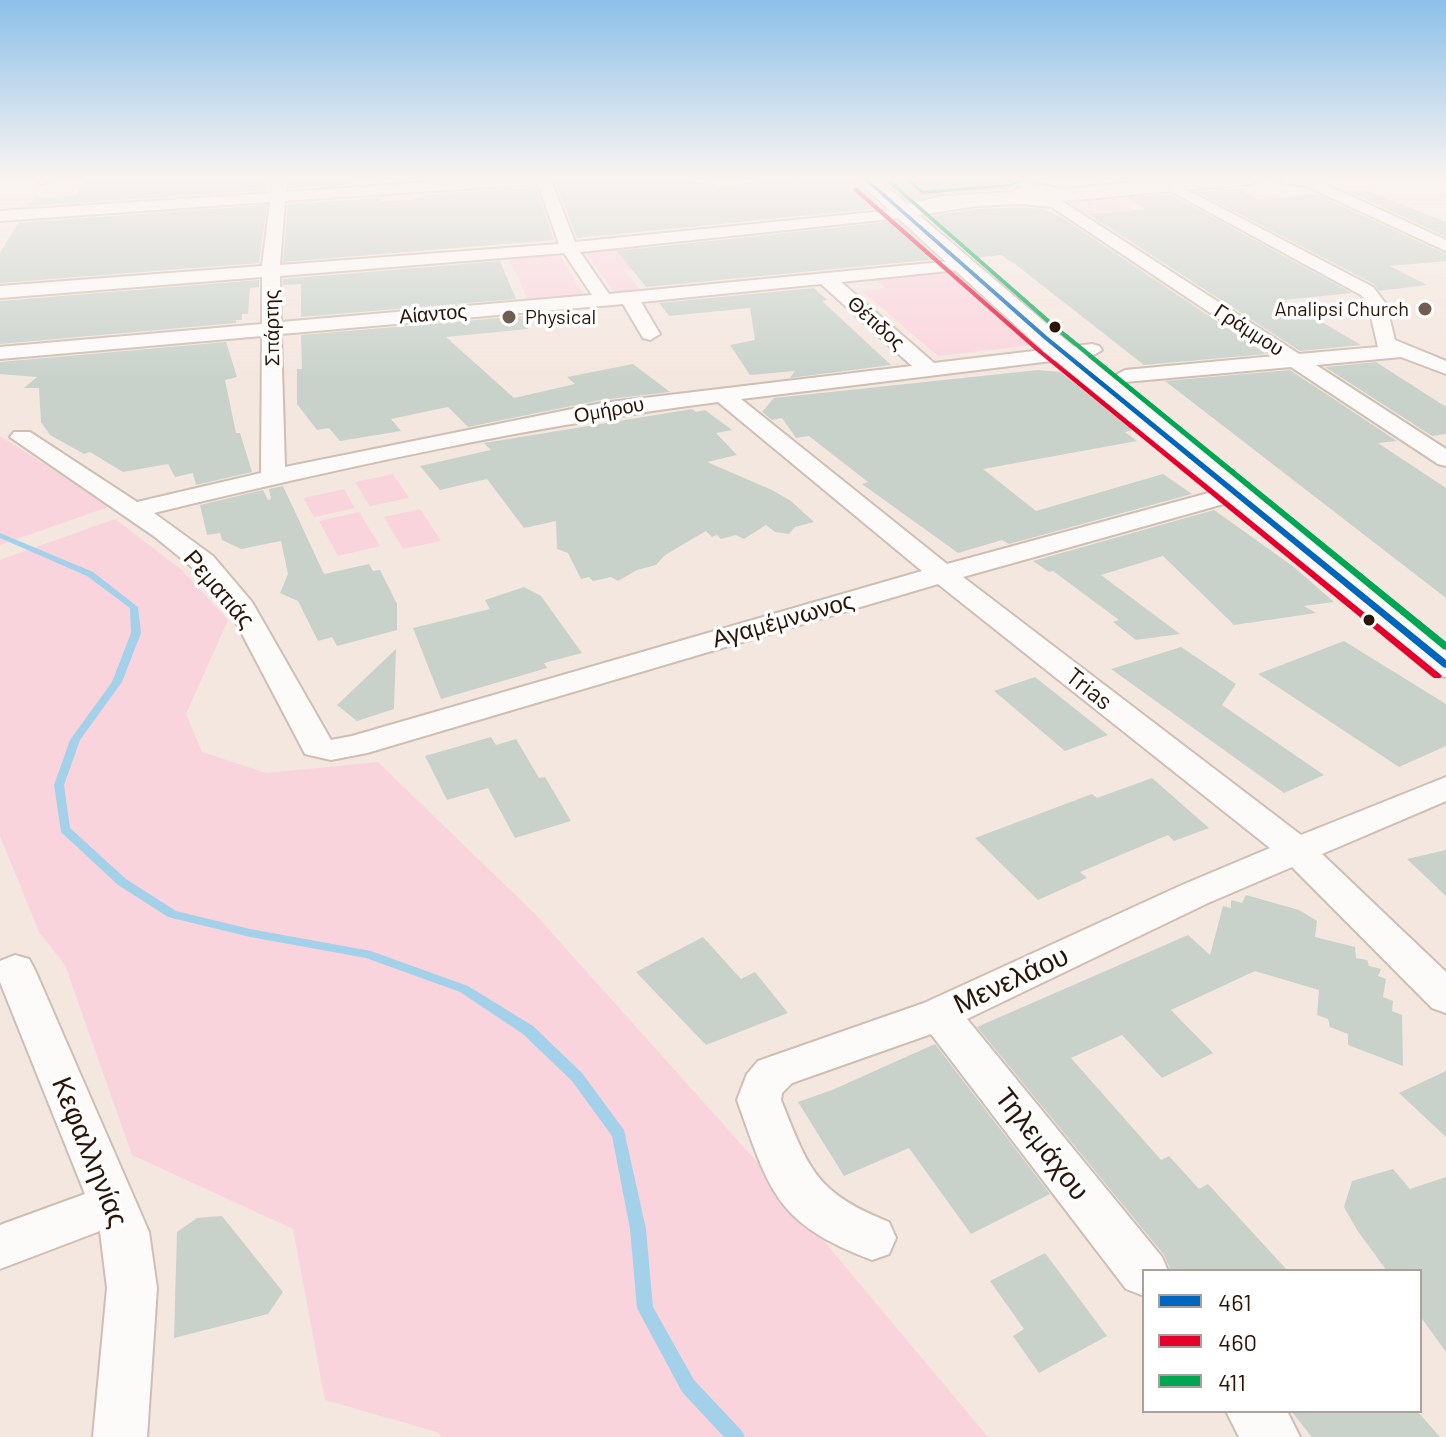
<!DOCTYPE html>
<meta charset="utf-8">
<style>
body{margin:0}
#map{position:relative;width:1446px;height:1437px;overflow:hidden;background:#f4e7df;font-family:Barlow,sans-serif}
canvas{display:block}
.legend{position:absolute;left:1142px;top:1269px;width:280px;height:144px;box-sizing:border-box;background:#fff;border:2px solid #aaa19c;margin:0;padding:10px 14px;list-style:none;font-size:24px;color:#2a1507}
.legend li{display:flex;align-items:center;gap:16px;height:40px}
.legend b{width:40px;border:2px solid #aaa19c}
</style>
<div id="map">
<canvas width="1446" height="1437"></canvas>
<ul class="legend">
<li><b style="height:10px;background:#0065bd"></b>461</li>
<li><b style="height:10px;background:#e4002b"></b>460</li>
<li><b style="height:10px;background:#00a651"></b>411</li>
</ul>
</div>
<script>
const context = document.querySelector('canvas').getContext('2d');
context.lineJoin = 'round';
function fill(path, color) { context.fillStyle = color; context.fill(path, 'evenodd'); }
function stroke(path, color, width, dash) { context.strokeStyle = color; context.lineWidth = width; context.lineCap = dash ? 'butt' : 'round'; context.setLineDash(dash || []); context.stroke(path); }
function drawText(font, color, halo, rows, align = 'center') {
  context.font = font + ' Barlow,sans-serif'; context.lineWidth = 7; context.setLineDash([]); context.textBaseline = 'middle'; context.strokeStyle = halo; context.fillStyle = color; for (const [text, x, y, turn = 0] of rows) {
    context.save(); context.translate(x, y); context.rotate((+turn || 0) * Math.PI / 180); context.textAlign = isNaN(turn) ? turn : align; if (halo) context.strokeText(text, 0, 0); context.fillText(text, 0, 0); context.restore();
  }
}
fill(new Path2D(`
 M1109,195L1133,209L1081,214L1066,204L1081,198Z
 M636,246L639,249L635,269L625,271L642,292L616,295L584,251Z
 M558,253L586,298L529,302L508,257Z
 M960,271L1041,344L938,356L862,291L885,288L876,279Z
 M0,436L111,506L0,545Z
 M393,474L409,498L370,506L355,482Z
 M344,489L355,508L314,517L303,498Z
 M420,509L441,541L403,549L384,517Z
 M359,512L380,546L338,556L319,521Z
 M115,519L182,570L228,620L186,714L202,752L266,773L378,762L535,914L766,1172L988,1437H442L437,1432L325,1400L293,1229L132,1155L65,965L39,932L0,836V560Z`), '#fad4dd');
fill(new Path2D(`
 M0,533L93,572L138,607L141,633L122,682L80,740L64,785L70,828L126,879L176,911L250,929L371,951L468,986L533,1026L582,1073L624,1130L646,1229L653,1307L694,1380L742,1431L745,1437H724L682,1392L637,1308L630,1229L612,1136L572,1081L523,1034L460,992L366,958L250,937L168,917L118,885L61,832L54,785L70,740L112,682L131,633L130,608L87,576L0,538Z`), '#a4d1ea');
fill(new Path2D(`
 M118,178H259L258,182L270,181L268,190L29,206L34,198L76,195L85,180Z
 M346,178L352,184L289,189L290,180Z
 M565,178H668L727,186L785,178L791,182L851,178L882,208L577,238L556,184Z
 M881,178H993L1011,189L943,193L908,201Z
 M536,187L554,240L283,262L288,204L380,198L381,201L410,200L425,195Z
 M1237,188L1258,199L1316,194L1446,254V261L1390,266L1427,285L1379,291L1374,284L1197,192Z
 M1366,190L1446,222V237L1348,191Z
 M1170,194L1352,293L1284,300L1361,345L1300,351L1088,214L1145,209L1127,198Z
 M267,205L259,263L0,283V253L18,223Z
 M1021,207L1044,209L1061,217L1266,354L1144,365L1015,264L1001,255L974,258L926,217L977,209Z
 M897,221L939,259L646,287L617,251Z
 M500,261L516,299L301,317V284L283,285V279Z
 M259,280V287L250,288L248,314H242V320H236V323L0,344V301Z
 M814,288L827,300L822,301L891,365L790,378L795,371L750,375L730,345L755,340L750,308L669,316L659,303Z
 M523,316L528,329L446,337L514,398L575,384L567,377L633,364L670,392L601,400L468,427L448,407L391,419L401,431L340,441L329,428L317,430L297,404V369H302L301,335Z
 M226,342L237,377L225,380L236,433H240L252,472L196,485L193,473L175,477L168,464L123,472L90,452L84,454L50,435L41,422L39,388H24L37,377L0,374V362Z
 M1376,362L1446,407V434L1432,436L1325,367Z
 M1038,370L1060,372L1135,430L1125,432L1137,441L983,469L1036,511L1163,474L1192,494L1009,544L1002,540L958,553L862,484L868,482L809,436L796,438L782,418L772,420L762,412L774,398Z
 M1290,370L1397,441L1378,443L1446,488V598L1165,381Z
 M692,409L696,412L705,410L732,430L716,433L737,455L707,462L772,490L791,501L814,522L795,527L789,534L775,532L766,525L744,539L736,535L721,539L717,535L712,537L706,531L665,555L656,565L637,570L618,581L611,577L593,581L589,577L581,579L568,553L557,549L556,521L524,528L487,479L440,490L420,466L491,450L484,443Z
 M283,486L324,574L369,564L373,571L380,570L397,604V630L337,646L332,637L318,641L298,601L280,593L288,574L281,541L241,549L222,540L220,533L207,535L200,505L263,490L268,500L271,499L269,489Z
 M1214,510L1294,567L1334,602L1304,606L1316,613L1234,625L1163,556L1101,575L1180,634L1136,640L1113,622L1119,620L1053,571L1049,572L1033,561Z
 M524,587L541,596L582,653L544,663L547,668L441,699L413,628L490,609L485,600Z
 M1344,641L1446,704V746L1399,767L1258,674Z
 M1181,647L1236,684L1222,705L1324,775L1284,793L1111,669Z
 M396,649L394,709L357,721L337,705Z
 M1035,677L1108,735L1065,751L994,691Z
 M491,737L496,745L516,739L539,778L545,777L571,821L515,838L488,788L447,800L425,756Z
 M1152,778L1209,828L1174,841L1168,835L1080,872L1087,878L1038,900L975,838L1092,794L1097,798Z
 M1446,850V896L1407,859Z
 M1246,895L1299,910L1317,921L1315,937L1355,947L1356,958L1367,960L1369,966L1381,969L1378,976L1386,979L1383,997L1393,1001L1392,1011L1402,1015L1403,1066L1348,1045V1034L1330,1027L1328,1019L1317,1015L1319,990L1255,971L1171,1010L1213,1053L1162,1078L1122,1035L1071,1058L1161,1160L1169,1156L1199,1189L1208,1184L1288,1271H1171L1164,1255L977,1027L1188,935L1210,955L1223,906L1231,908V900L1242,903Z
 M703,937L741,979L755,972L788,1013L706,1045L636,972Z
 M935,1044L1050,1194L971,1234L909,1148L844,1176L798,1102L832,1090Z
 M1446,1071V1137L1399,1093Z
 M1393,1169L1410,1189L1446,1177V1352L1420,1316V1271H1387L1357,1230L1344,1207L1352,1181Z
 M222,1216L283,1292L268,1314L174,1338L177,1232L197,1218Z
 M1045,1253L1107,1336L1039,1373L1013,1336L1024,1329L990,1281Z
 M1291,1411H1417L1440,1437H1312Z`), '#c8d2ca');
const street = new Path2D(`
 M37,178H52L43,184L38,183Z
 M273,178H287L286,192L487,178H562L552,183L575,242L903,209L911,214L909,217L580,252L609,294L962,260L968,261L971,265L968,269L841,282L934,363L1092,344L1099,346L1102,350L1092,356L741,399L947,564L1227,488H1245L1248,493L1245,498L963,577L1301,835L1446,777V801L1322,854L1446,972V1013L1432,1008L1292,867L1208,903L967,1019L1162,1257L1168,1271H1144V1296L1126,1289L931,1034L792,1083L782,1093L781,1100C809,1170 816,1193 889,1222L896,1238L889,1254L872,1260C775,1223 770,1192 737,1100L747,1074L758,1061L924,1003L1182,885L1270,848L938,584L367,753L331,760L305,754L230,611L193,568L155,537L10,437L14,432H30L137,502L261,473L262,336L0,359V347L262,324V277L0,298V286L262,266L270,202L0,221V211L271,193ZM538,184L559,244L280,265L285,201ZM564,253L592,295L281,322L280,276ZM821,284L912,366L602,403L285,467L281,334L623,304L643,338L650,340L660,334L641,302ZM718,402L922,571L352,736L331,740L252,602L213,556L154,513C340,468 528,426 718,402Z
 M1008,178H1025L1041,190L1033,195Z
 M1298,178H1312L1446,240V251L1299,183Z
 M1170,181L1373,287L1386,304L1395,340L1446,361V374L1401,357L1316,365L1446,449V466L1438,464L1291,367L1125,382L1118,380L1114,376L1125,370L1275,356L1047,204V198H1057L1299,354L1378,347L1368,304L1361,295L1165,188V182Z
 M15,955L29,959L35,970L149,1232L157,1288L147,1437H93L107,1288L100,1231L0,1269V1225L85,1194L0,982V961Z
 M1226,1411H1287L1300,1437H1239Z`);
const secondary = new Path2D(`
 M854,178H876L907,204L943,196L1013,192L1016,189L1040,184L1061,189L1180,178H1261L1251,184L1063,201L1052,207L1021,204L977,206L919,215L1056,332L1446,644V677L1431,674L1036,344Z
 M1274,178H1321C1311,187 1284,187 1274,178Z`);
stroke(street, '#cebeb4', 4);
stroke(secondary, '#cebeb4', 4);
fill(street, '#fdfbfa');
fill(secondary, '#fdfbfa');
fill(new Path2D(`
 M862,178H867L1048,337L1446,660V668L1443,667L1044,339Z`), '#0065bd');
fill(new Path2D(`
 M853,188H857L1039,348L1440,674L1442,676L1440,678H1434L1035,350L853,190Z`), '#e4002b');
fill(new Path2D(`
 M883,178H888L1057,326L1446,642V650L1443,649L1053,328Z
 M904,178H909L923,191L1010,184L1022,178H1028L1011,186L922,194Z`), '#00a651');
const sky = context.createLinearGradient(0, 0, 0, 379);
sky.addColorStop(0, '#8dc0e9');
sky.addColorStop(0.47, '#faf4f1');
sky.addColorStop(1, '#faf4f100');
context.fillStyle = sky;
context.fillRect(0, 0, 1446, 379);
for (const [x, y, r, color] of [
 [1425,309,8,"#715e53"],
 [509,317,8,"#715e53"],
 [1055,327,7,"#2a1507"],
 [1369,620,7,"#2a1507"]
]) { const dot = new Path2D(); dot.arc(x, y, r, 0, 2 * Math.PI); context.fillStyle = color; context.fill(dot); stroke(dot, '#fff', 3); }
drawText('20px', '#2a1507', '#fff', [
 ["Analipsi Church",1409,309],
 ["Physical",525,317,"left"]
], 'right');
drawText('20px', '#2a1507', '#fff', [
 ["Αίαντος",433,314,-5],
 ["Θέτιδος",876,323,42],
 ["Σπάρτης",272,328,-91],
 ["Γράμμου",1249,330,33],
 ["Ομήρου",609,410,-10]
]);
drawText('24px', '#2a1507', '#fff', [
 ["Ρεματιάς",219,589,49],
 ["Αγαμέμνωνος",783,620,-16],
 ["Trias",1089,689,38]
]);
drawText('28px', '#2a1507', '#fff', [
 ["Μενελάου",1011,980,-25],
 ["Τηλεμάχου",1042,1144,52],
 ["Κεφαλληνίας",90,1152,68]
]);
</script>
